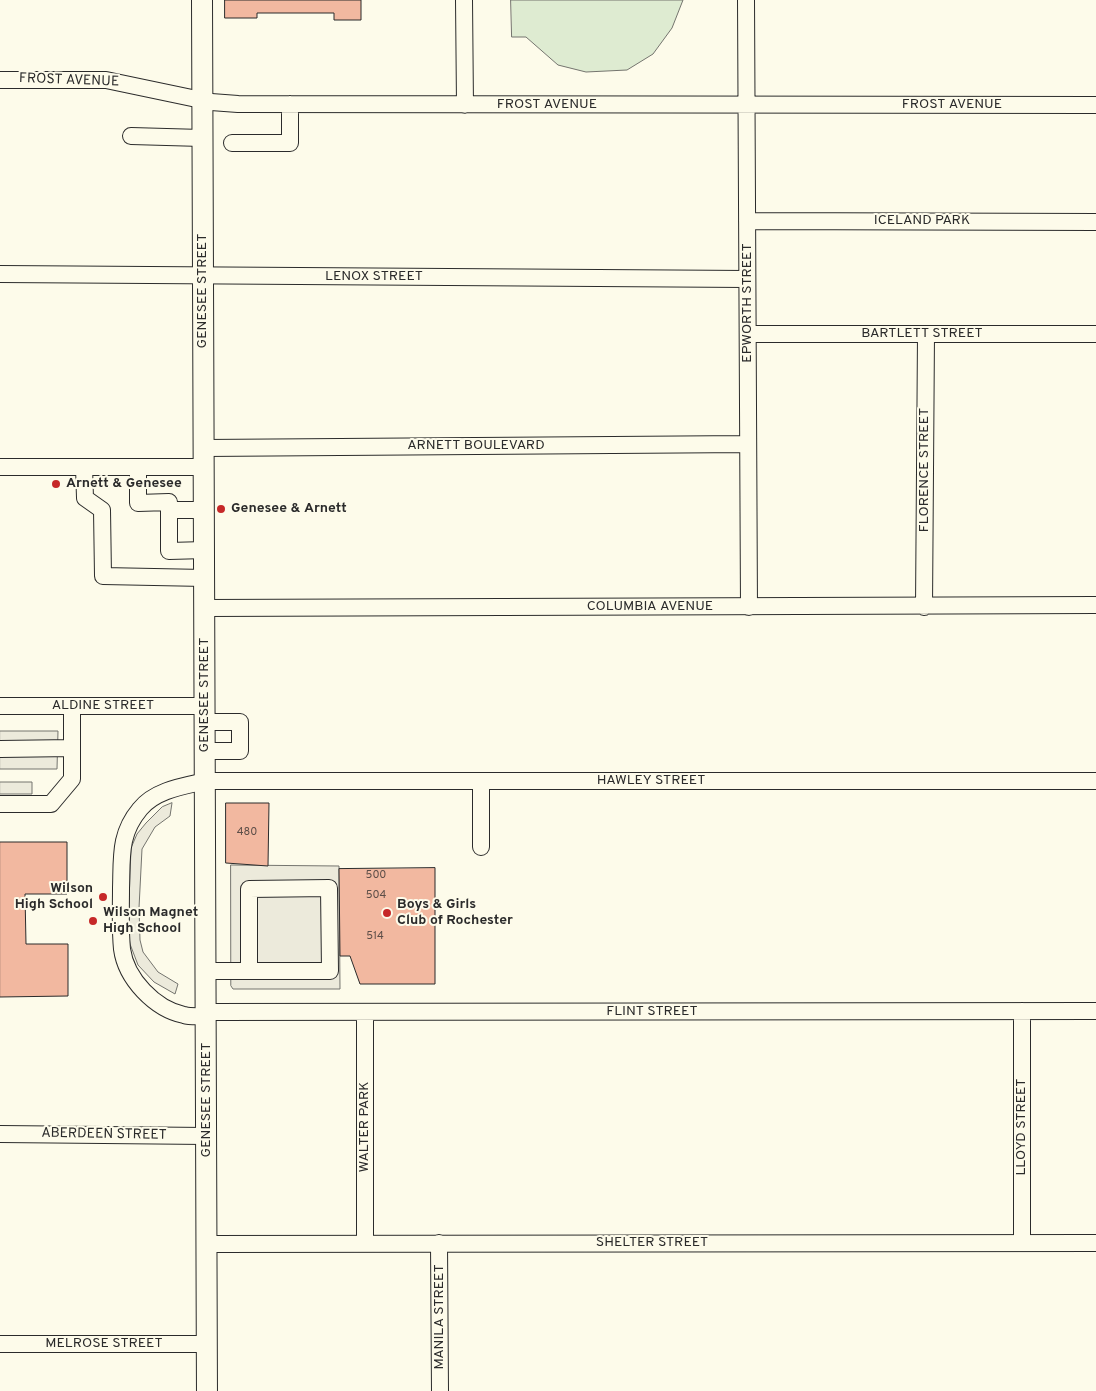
<!DOCTYPE html>
<style>
body{margin:0}
canvas{display:block;background:#fdfbea}
</style>
<canvas width="1096" height="1391"></canvas>
<script>
const context = document.querySelector('canvas').getContext('2d');
context.lineJoin = 'round';
function fill(path, color) { context.fillStyle = color; context.fill(path, 'evenodd'); }
function stroke(path, color, width, dash) { context.strokeStyle = color; context.lineWidth = width; context.lineCap = dash ? 'butt' : 'round'; context.setLineDash(dash || []); context.stroke(path); }
function drawText(font, color, halo, rows, align = 'center') {
  context.font = font + ' Overpass,sans-serif'; context.lineWidth = 4; context.setLineDash([]); context.textBaseline = 'middle'; context.strokeStyle = halo; context.fillStyle = color; for (const [text, x, y, turn = 0] of rows) {
    context.save(); context.translate(x, y); context.rotate((+turn || 0) * Math.PI / 180); context.textAlign = isNaN(turn) ? turn : align; if (halo) context.strokeText(text, 0, 0); context.fillText(text, 0, 0); context.restore();
  }
}
const green = new Path2D(`
 M511,0H683L672,28L653,54L627,70L586,72L558,65L526,37H512Z`);
fill(green, '#deebd1');
stroke(green, '#74746e', 1);
const parking = new Path2D(`
 M0,731H58L57,769H0Z
 M0,782H32V794H0Z
 M172,803L170,816L155,827L142,849L139,908L140,940L143,952L158,972L178,984L175,994L154,982L138,965L130,944L128,929L131,848L137,834L146,823L162,807Z
 M231,865L339,866L340,989H233L231,986Z`);
fill(parking, '#eceadb');
stroke(parking, '#74746e', 1);
const building = new Path2D(`
 M225,0H361V20H334V13H257V18H225Z
 M226,803H269L268,866L226,863Z
 M0,842H67V894H25L26,944H68V996L0,997Z
 M435,868V984H360L350,956H340L339,869Z`);
fill(building, '#f2b8a0');
stroke(building, '#2b2b2b', 1);
const minor = new Path2D(`
 M464,0L465,105
 M746,0L749,607
 M0,80H106L211,102L238,104L1096,105
 M131,136L202,138
 M232,143H290V104
 M747,221L1096,222
 M0,274L747,279
 M748,334H1096
 M204,448L748,444
 M0,467H204
 M84,467L85,498L102,510L103,576L205,578
 M138,467V503L169,502V551L205,550
 M169,510H205
 M924,607L926,334
 M205,608L1096,605
 M0,706H206
 M206,722H240V751H206
 M0,749L72,748
 M481,781V847
 M0,804H51L72,779V706
 M207,971H330L329,888L249,889V971
 M1022,1011V1243
 M207,1012L1096,1011
 M365,1012V1242
 M207,1016C200,1016 191,1017 184,1015C155,1009 126,979 122,949C120,929 121,908 121,888C122,857 119,834 140,809C155,790 184,786 206,781H1096
 M0,1134L207,1136
 M439,1243L440,1391
 M207,1244L1096,1243
 M0,1344H207`);
const major = new Path2D(`
 M202,0L207,1391`);
stroke(minor, '#2b2b2b', 18);
stroke(major, '#2b2b2b', 22);
stroke(minor, '#fdfbea', 16);
stroke(major, '#fdfbea', 20);
for (const [x, y, r, color] of [
 [56,484,5,"#c62828"],
 [221,509,5,"#c62828"],
 [103,897,5,"#c62828"],
 [387,913,5,"#c62828"],
 [93,921,5,"#c62828"]
]) { const dot = new Path2D(); dot.arc(x, y, r, 0, 2 * Math.PI); context.fillStyle = color; context.fill(dot); stroke(dot, '#fdfbea', 2); }
drawText('11px', '#5d4e48', null, [
 ["480",247,833],
 ["500",376,876],
 ["504",376,896],
 ["514",375,937]
]);
drawText('14px', '#2b2b2b', '#fdfbea', [
 ["FROST AVENUE",69,81,2],
 ["FROST AVENUE",547,105],
 ["FROST AVENUE",952,105],
 ["ICELAND PARK",922,221],
 ["LENOX STREET",374,277],
 ["GENESEE STREET",203,291,-90],
 ["EPWORTH STREET",748,303,-90],
 ["BARTLETT STREET",922,334],
 ["ARNETT BOULEVARD",476,446],
 ["FLORENCE STREET",925,470,-90],
 ["COLUMBIA AVENUE",650,607],
 ["GENESEE STREET",205,695,-90],
 ["ALDINE STREET",103,706],
 ["HAWLEY STREET",651,781],
 ["FLINT STREET",652,1012],
 ["GENESEE STREET",207,1100,-90],
 ["WALTER PARK",365,1127,-90],
 ["LLOYD STREET",1022,1127,-90],
 ["ABERDEEN STREET",104,1135,1],
 ["SHELTER STREET",652,1243],
 ["MANILA STREET",440,1317,-90],
 ["MELROSE STREET",104,1344]
]);
drawText('bold 14px', '#2b2b2b', '#fdfbea', [
 ["Arnett & Genesee",66,484],
 ["Genesee & Arnett",231,509],
 ["Wilson",93,889,"right"],
 ["High School",93,905,"right"],
 ["Boys & Girls",397,905],
 ["Club of Rochester",397,921],
 ["Wilson Magnet",103,913],
 ["High School",103,929]
], 'left');
</script>
